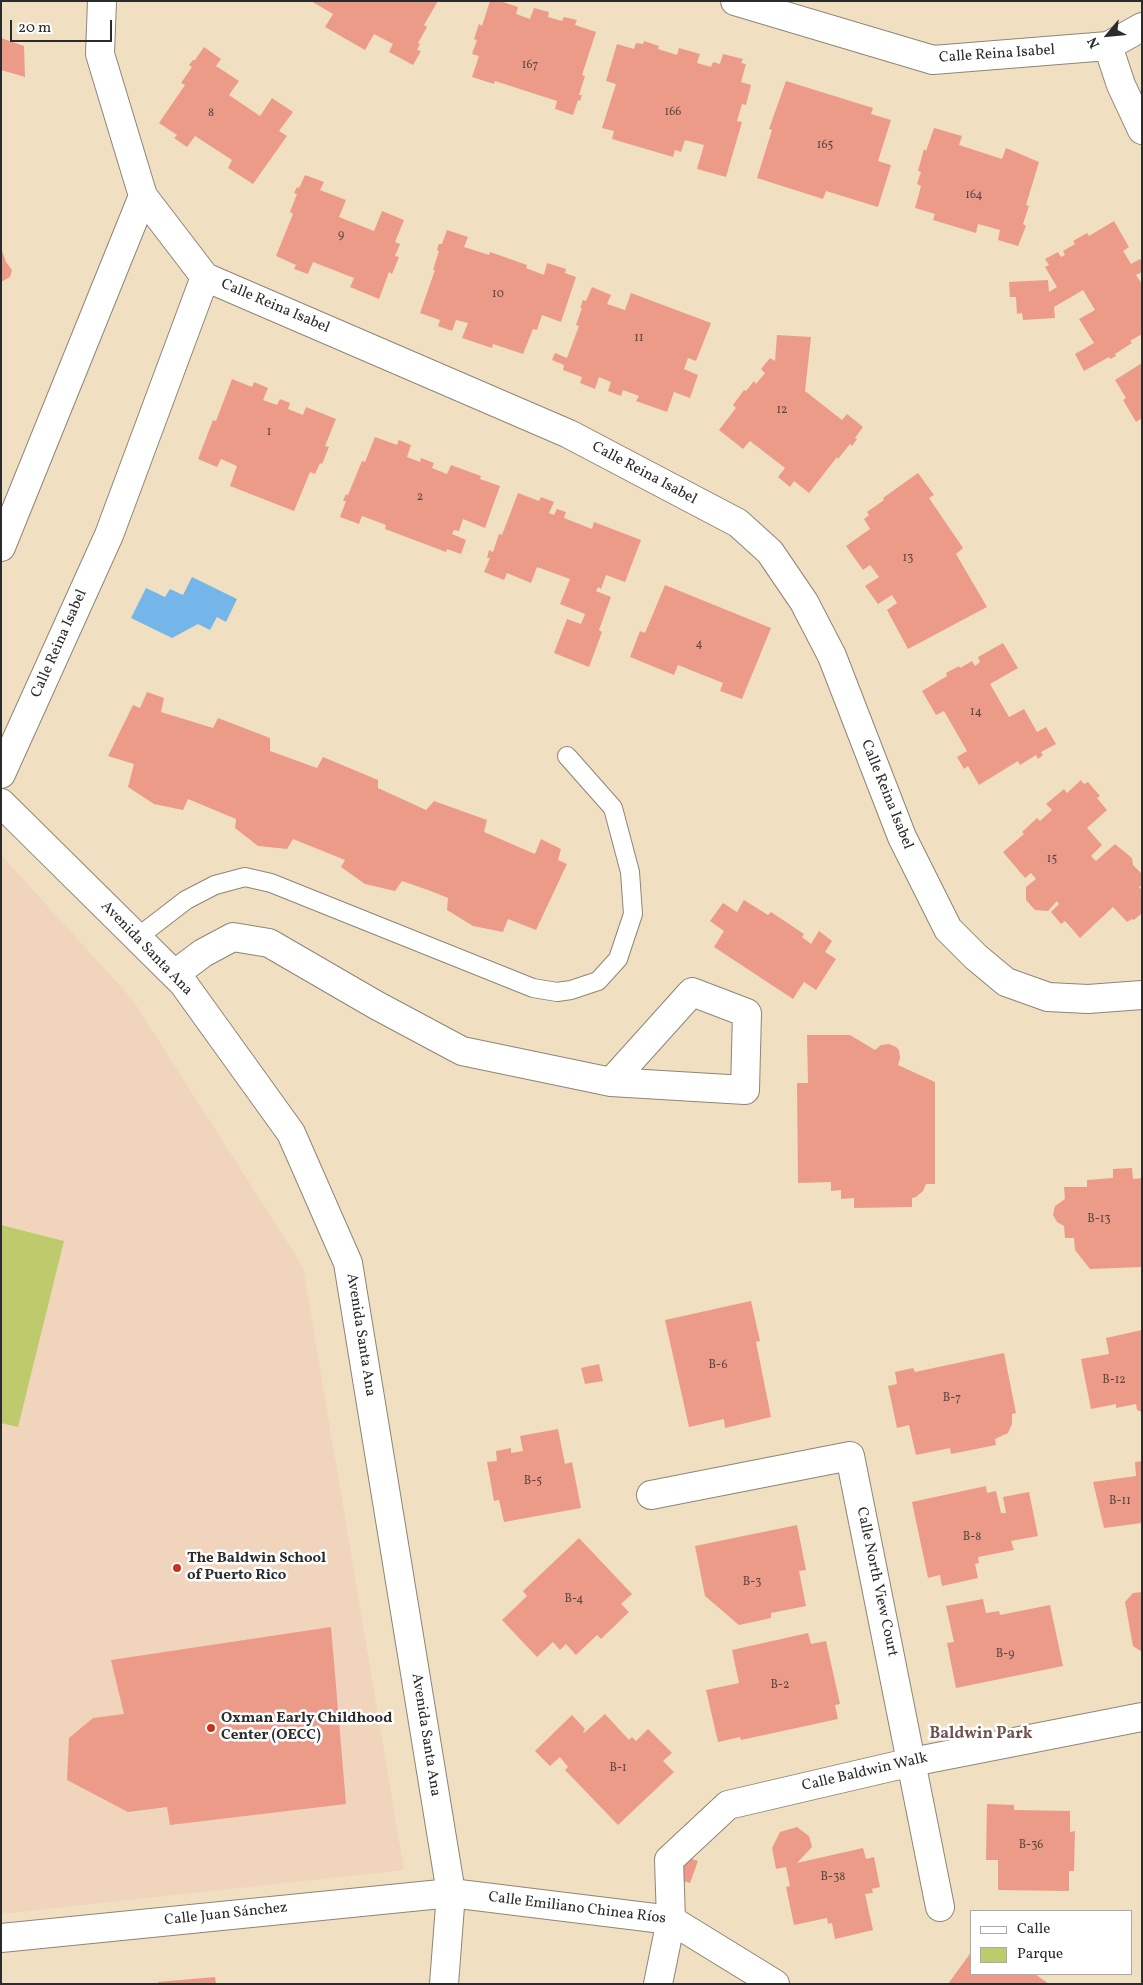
<!DOCTYPE html>
<meta charset="utf-8">
<style>
body{margin:0}
#map{position:relative;width:1143px;height:1985px;overflow:hidden;background:#f1dfc1;font-family:Vollkorn,serif}
canvas{display:block}
.frame{position:absolute;inset:0;border:2px solid #2b2b2b;pointer-events:none}
.legend{position:absolute;left:970px;top:1910px;width:162px;height:65px;box-sizing:border-box;background:#fff;border:1px solid #aaa;margin:0;padding:6px 9px;list-style:none;font-size:15px;color:#2b2b2b}
.legend li{display:flex;align-items:center;gap:10px;height:25px}
.legend b{width:25px;border:1px solid #aaa}
.north{position:absolute;left:1083px;top:10px;width:50px;height:50px;-webkit-text-stroke:4px #fff;paint-order:stroke;rotate:242deg;font-size:14px;font-weight:700;line-height:20px;text-align:center;color:#2b2b2b}
.north::after{content:'';display:block;margin:auto;width:18px;height:22px;background:#2b2b2b;clip-path:polygon(50% 0,100% 100%,50% 72%,0 100%)}
.scale{position:absolute;left:10px;top:20px;width:102px;height:22px;box-sizing:border-box;border:2px solid #2b2b2b;border-top:0;padding-left:6px;font-size:15px;line-height:18px;white-space:nowrap;color:#2b2b2b;-webkit-text-stroke:4px #fff;paint-order:stroke}
</style>
<div id="map">
<canvas width="1143" height="1985"></canvas>
<div class="frame"></div>
<ul class="legend">
<li><b style="height:6px;background:#fff"></b>Calle</li>
<li><b style="height:14px;background:#becb6d"></b>Parque</li>
</ul>
<div class="north">N</div>
<div class="scale">20 m</div>
</div>
<script>
const context = document.querySelector('canvas').getContext('2d');
context.lineJoin = 'round';
function fill(path, color) { context.fillStyle = color; context.fill(path, 'evenodd'); }
function stroke(path, color, width, dash) { context.strokeStyle = color; context.lineWidth = width; context.lineCap = dash ? 'butt' : 'round'; context.setLineDash(dash || []); context.stroke(path); }
function drawText(font, color, halo, rows, align = 'center') {
  context.font = font + ' Vollkorn,serif'; context.lineWidth = 5; context.setLineDash([]); context.textBaseline = 'middle'; context.strokeStyle = halo; context.fillStyle = color; for (const [text, x, y, turn = 0] of rows) {
    context.save(); context.translate(x, y); context.rotate((+turn || 0) * Math.PI / 180); context.textAlign = isNaN(turn) ? turn : align; if (halo) context.strokeText(text, 0, 0); context.fillText(text, 0, 0); context.restore();
  }
}
fill(new Path2D(`
 M1,855L132,999L303,1267L404,1870L1,1914Z`), '#f0d5bc');
fill(new Path2D(`
 M1,1225L64,1241L18,1427L1,1423Z`), '#becb6d');
fill(new Path2D(`
 M192,577L237,599L226,622L217,617L210,630L198,624L172,638L131,618L146,588L165,597L170,589L183,595Z`), '#75b6ea');
fill(new Path2D(`
 M311,1H438L424,25L427,27L418,43L420,44L417,50L421,51L413,65L389,52L393,44L374,34L365,50L325,27L333,14Z
 M490,1H500L518,7L516,14L530,19L534,8L549,12L548,17L562,21L564,17L577,20L575,25L596,32L582,75L585,76L579,95H582L580,101L578,100L573,115L555,109L557,101L495,81L494,84L472,77L479,56L472,54L477,40L474,39L479,24L482,26Z
 M1,38L24,46L25,77L1,70Z
 M644,41L659,46L658,49L677,55L679,48L700,54L697,63L711,67L713,62L720,64L723,54L743,59L741,63L746,64L741,82L751,85L746,105L742,104L737,121L742,122L726,177L697,169L704,145L685,140L681,152L675,150L673,157L612,139L614,131L602,128L616,84L606,81L617,44L634,49L636,43L643,44Z
 M204,47L221,59L216,66L239,81L229,95L260,116L272,98L293,112L279,131L287,136L253,184L228,168L232,160L195,136L187,147L174,138L177,135L159,123L185,85L181,83L192,67L189,65L193,60H195Z
 M786,81L873,108L871,114L891,120L878,161L891,165L878,207L826,191L823,199L757,178L772,130L769,129Z
 M934,128L962,136L959,145L1002,159L1006,148L1039,162L1026,205L1029,206L1023,224L1026,226L1018,246L998,240L1000,230L978,224L976,233L933,220L935,214L915,208L921,186L917,184L921,172L918,171L924,149L926,151Z
 M305,175L324,182L320,190L346,200L339,217L374,231L382,211L404,220L395,242L400,244L395,256L399,257L392,274L389,272L379,299L350,287L354,278L313,262L308,274L294,269L296,265L276,256L293,214L290,212L297,194L294,193L297,187L299,188Z
 M1114,221L1129,247L1123,251L1131,264L1140,259L1142,262V272L1136,275L1142,284V334L1130,341L1132,343L1115,354L1116,356L1110,359L1109,357L1084,371L1075,354L1094,343L1079,319L1095,310L1083,290L1054,307L1055,318L1023,320L1022,313L1017,314L1016,297H1010L1009,282L1048,280L1049,292L1057,287L1045,267L1049,265L1045,259L1058,252L1061,257L1065,255L1063,251L1075,244L1073,241L1087,233L1089,236Z
 M447,230L468,237L464,247L489,255L490,252L527,265L526,268L544,275L547,263L566,269L565,273L576,277L561,322L542,315L537,330L533,329L523,354L493,344L492,348L462,338L468,323L456,320L452,331L438,326L440,320L420,313L435,270H433L439,251L437,250L439,244H442Z
 M1,248L6,262L12,270L10,277L1,282Z
 M592,287L611,295L607,304L625,310L631,293L711,323L696,361L688,358L684,369L698,375L690,398L674,392L667,412L636,401L639,396L623,390L621,396L608,391L611,382L599,377L595,389L580,383L582,377L563,370L564,365L552,360L555,353L567,358L579,326L576,325L582,308H580L583,300L586,301Z
 M777,335L811,337L805,391L842,420L847,414L863,427L855,438L857,439L852,446L850,444L838,459L837,457L809,493L794,481L790,487L778,477L785,468L750,441L743,449L719,430L736,408L733,405L744,390L746,391L754,381L756,384L765,373L761,369L770,358L775,361Z
 M1142,363V418L1136,422L1123,400L1126,398L1115,380Z
 M232,379L252,387L254,382L268,388L263,400L277,405L280,399L290,403L288,409L303,415L306,407L336,419L325,446L329,447L322,464L320,463L315,474L310,472L294,511L230,486L237,466L221,459L217,467L198,459L213,420L216,421Z
 M375,437L397,445L399,440L411,445L407,457L420,462L421,458L434,463L432,468L447,474L451,465L481,476L480,479L500,486L485,528L463,519L459,531L454,530L452,534L466,540L461,554L447,549L446,552L385,529L386,525L362,516L359,524L340,517L346,501H343L346,494L348,495L362,461L365,462Z
 M918,473L934,495L929,498L963,548L956,554L987,607L908,649L887,610L897,603L892,595L878,604L865,586L879,577L870,565L863,570L846,546L870,529L864,519L869,515L867,512L884,500L883,498Z
 M518,493L539,501L541,497L554,502L549,513L554,515L557,509L566,512L564,518L592,529L594,522L641,540L625,582L606,575L601,589L598,587L596,591L611,597L599,630L602,632L589,667L554,653L567,619L581,624L585,614L560,604L570,579L537,567L531,583L507,573L504,580L484,572L490,558H487L489,550L493,552L499,534L502,535Z
 M665,585L771,628L742,699L720,691L723,683L678,665L674,675L630,657L640,631L645,633Z
 M1003,643L1018,668L990,684L1009,717L1024,709L1037,732L1046,727L1056,744L1041,752L1043,755L1038,759L1036,755L1020,765L1018,761L979,785L968,766L964,769L957,757L967,751L944,711L936,715L922,691L947,676L946,673L959,666L960,668L972,661L975,666L980,662L978,657Z
 M147,692L164,698L161,712L213,728L218,718L270,738V751L317,768L323,757L378,780V788L426,810L434,801L487,820L484,832L535,854L541,839L561,849L558,860L567,864L536,930L508,919L503,932L473,926L447,910L448,898L428,890L402,881L395,891L365,884L341,867L345,860L293,839L287,849L258,846L235,828L236,819L188,799L183,810L154,804L128,787L134,764L108,756L133,705L140,708Z
 M1081,780L1084,784L1088,782L1100,796L1097,798L1107,810L1087,828L1102,845L1091,856L1096,861L1115,844L1132,858L1133,865L1142,874V885L1139,887L1142,890V913L1134,920L1132,919L1127,922L1113,907L1080,938L1065,921L1061,924L1051,912L1059,904L1057,901L1048,911L1035,910L1026,900V887L1036,879L1031,873L1025,878L1003,852L1024,834L1022,832L1037,818L1040,821L1052,810L1046,804L1064,789L1067,793Z
 M744,900L768,915L771,912L804,934L802,937L811,944L819,931L832,941L825,952L836,959L816,990L804,982L793,999L714,947L724,931L710,921L723,903L737,912Z
 M807,1035H850L875,1050L881,1045L889,1044L896,1047L899,1050L900,1058L898,1065L935,1082V1184H926L923,1191L916,1197L912,1198V1207L854,1208V1198L841,1199V1190L831,1191V1182L798,1183L797,1083H808Z
 M1132,1168L1133,1179L1142,1178V1267L1090,1269L1075,1250L1074,1238H1065L1064,1226L1057,1222L1053,1215L1055,1206L1065,1199L1064,1187H1087V1180L1113,1178V1169Z
 M751,1301L760,1341L756,1342L771,1417L725,1428L724,1419L689,1427L665,1320Z
 M1142,1330V1412L1137,1410L1136,1404L1116,1408V1404L1091,1409L1081,1359L1109,1354L1106,1338Z
 M1004,1353L1016,1413L1012,1414V1424L1008,1433L995,1439L996,1445L951,1454L950,1448L916,1455L909,1425L897,1428L888,1386L897,1384L895,1372L913,1368L915,1372Z
 M599,1364L603,1381L585,1384L581,1368Z
 M558,1429L565,1464L572,1462L581,1508L504,1522L499,1500L494,1501L487,1462L497,1461L496,1451L511,1448V1453L523,1451L520,1436Z
 M1142,1461V1523L1104,1528L1093,1482L1136,1476L1135,1462Z
 M986,1486L987,1493L996,1491L1001,1513H1006L1003,1497L1029,1492L1038,1536L1011,1541L1014,1550L978,1557L979,1563L975,1564L978,1578L942,1586L940,1575L928,1578L912,1502Z
 M797,1525L806,1570L799,1571L806,1606L771,1613V1618L739,1625L705,1596L695,1546Z
 M579,1538L632,1594L621,1604L629,1612L601,1639L597,1635L576,1655L566,1644L560,1650L553,1642L537,1657L502,1620L527,1596L523,1591Z
 M1142,1592V1652L1133,1646L1125,1602L1133,1593Z
 M983,1599L986,1613L999,1611L1000,1615L1050,1605L1063,1666L956,1688L947,1643L954,1642L946,1606Z
 M331,1627L346,1804L170,1825L167,1807L128,1812L67,1780L69,1738L93,1718L124,1714L111,1660Z
 M808,1633L811,1644L826,1641L840,1704L835,1705L838,1719L741,1740L740,1737L718,1742L706,1690L739,1683L732,1650Z
 M605,1714L629,1740L632,1737L636,1741L648,1729L672,1753L663,1761L674,1772L618,1825L565,1770L568,1767L560,1757L550,1766L535,1751L572,1715L585,1729L583,1732L584,1733Z
 M987,1804L1014,1805V1810L1070,1811V1832L1075,1831L1074,1871H1069V1891L998,1890V1860H986Z
 M797,1827L809,1836L812,1847L797,1863L863,1848L866,1859L874,1857L880,1887L872,1889L873,1893L865,1894L873,1930L835,1939L832,1923L828,1924L827,1918L794,1925L786,1887L790,1886L786,1867L776,1869L772,1848L780,1832Z
 M684,1856L698,1861L690,1883L676,1879Z
 M972,1951V1974H1035L1049,1984H948Z
 M215,1977L216,1984H158V1982Z`), '#ec9b89');
const service = new Path2D(`
 M138,937L186,900L215,885L245,877L271,883L533,988L557,992L571,990L598,981L618,959L633,914L630,872L613,808L567,756`);
const minor = new Path2D(`
 M102,1L100,54L143,196L205,277L569,434L738,523L770,552L804,602L832,656L902,837L948,929L976,957L1006,982L1048,997L1088,999L1142,995
 M735,1L933,60L1108,46L1142,27
 M1108,46L1121,85L1142,130
 M1,547L143,196
 M1,774L109,535L205,277
 M175,974L203,953L233,937L269,943L376,1005L462,1051L611,1082L745,1090L747,1013L692,992L611,1082
 M651,1495L850,1456L940,1907
 M1,1938L451,1893L671,1920L775,1984
 M658,1984L671,1920L669,1860L728,1805L912,1762L1142,1717`);
const tertiary = new Path2D(`
 M1,803L183,983L291,1133L348,1263L451,1893L444,1984`);
stroke(service, '#8e8576', 20);
stroke(minor, '#8e8576', 30);
stroke(tertiary, '#8e8576', 30);
stroke(service, '#fff', 18);
stroke(minor, '#fff', 28);
stroke(tertiary, '#fff', 28);
for (const [x, y, r, color] of [
 [177,1568,5,"#c8321e"],
 [211,1728,5,"#c8321e"]
]) { const dot = new Path2D(); dot.arc(x, y, r, 0, 2 * Math.PI); context.fillStyle = color; context.fill(dot); stroke(dot, '#fff', 2); }
drawText('12px', '#5b4742', null, [
 ["167",530,66],
 ["166",673,113],
 ["8",211,114],
 ["165",825,146],
 ["164",974,196],
 ["9",341,236],
 ["10",498,295],
 ["11",639,339],
 ["12",782,411],
 ["1",269,433],
 ["2",420,498],
 ["13",908,559],
 ["4",699,645],
 ["14",976,713],
 ["15",1052,860],
 ["B-13",1099,1220],
 ["B-6",718,1366],
 ["B-12",1114,1381],
 ["B-7",952,1399],
 ["B-5",533,1482],
 ["B-11",1120,1502],
 ["B-8",972,1538],
 ["B-3",752,1583],
 ["B-4",574,1600],
 ["B-9",1005,1655],
 ["B-2",780,1686],
 ["B-1",618,1769],
 ["B-36",1031,1846],
 ["B-38",833,1878]
]);
drawText('15px', '#2b2b2b', '#fff', [
 ["Calle Reina Isabel",997,55,-4],
 ["Calle Reina Isabel",275,307,23],
 ["Calle Reina Isabel",644,474,28],
 ["Calle Reina Isabel",60,644,-66],
 ["Calle Reina Isabel",886,795,68],
 ["Avenida Santa Ana",146,949,46],
 ["Avenida Santa Ana",360,1335,81],
 ["Calle North View Court",876,1582,78],
 ["Avenida Santa Ana",425,1735,81],
 ["Calle Baldwin Walk",865,1773,-13],
 ["Calle Emiliano Chinea Ríos",577,1909,7],
 ["Calle Juan Sánchez",226,1915,-6]
]);
drawText('bold 15px', '#2b2b2b', '#fff', [
 ["The Baldwin School",187,1559],
 ["of Puerto Rico",187,1576],
 ["Oxman Early Childhood",221,1719],
 ["Center (OECC)",221,1736]
], 'left');
drawText('bold 16px', '#6f524c', '#fff', [
 ["Baldwin Park",981,1735]
]);
</script>
